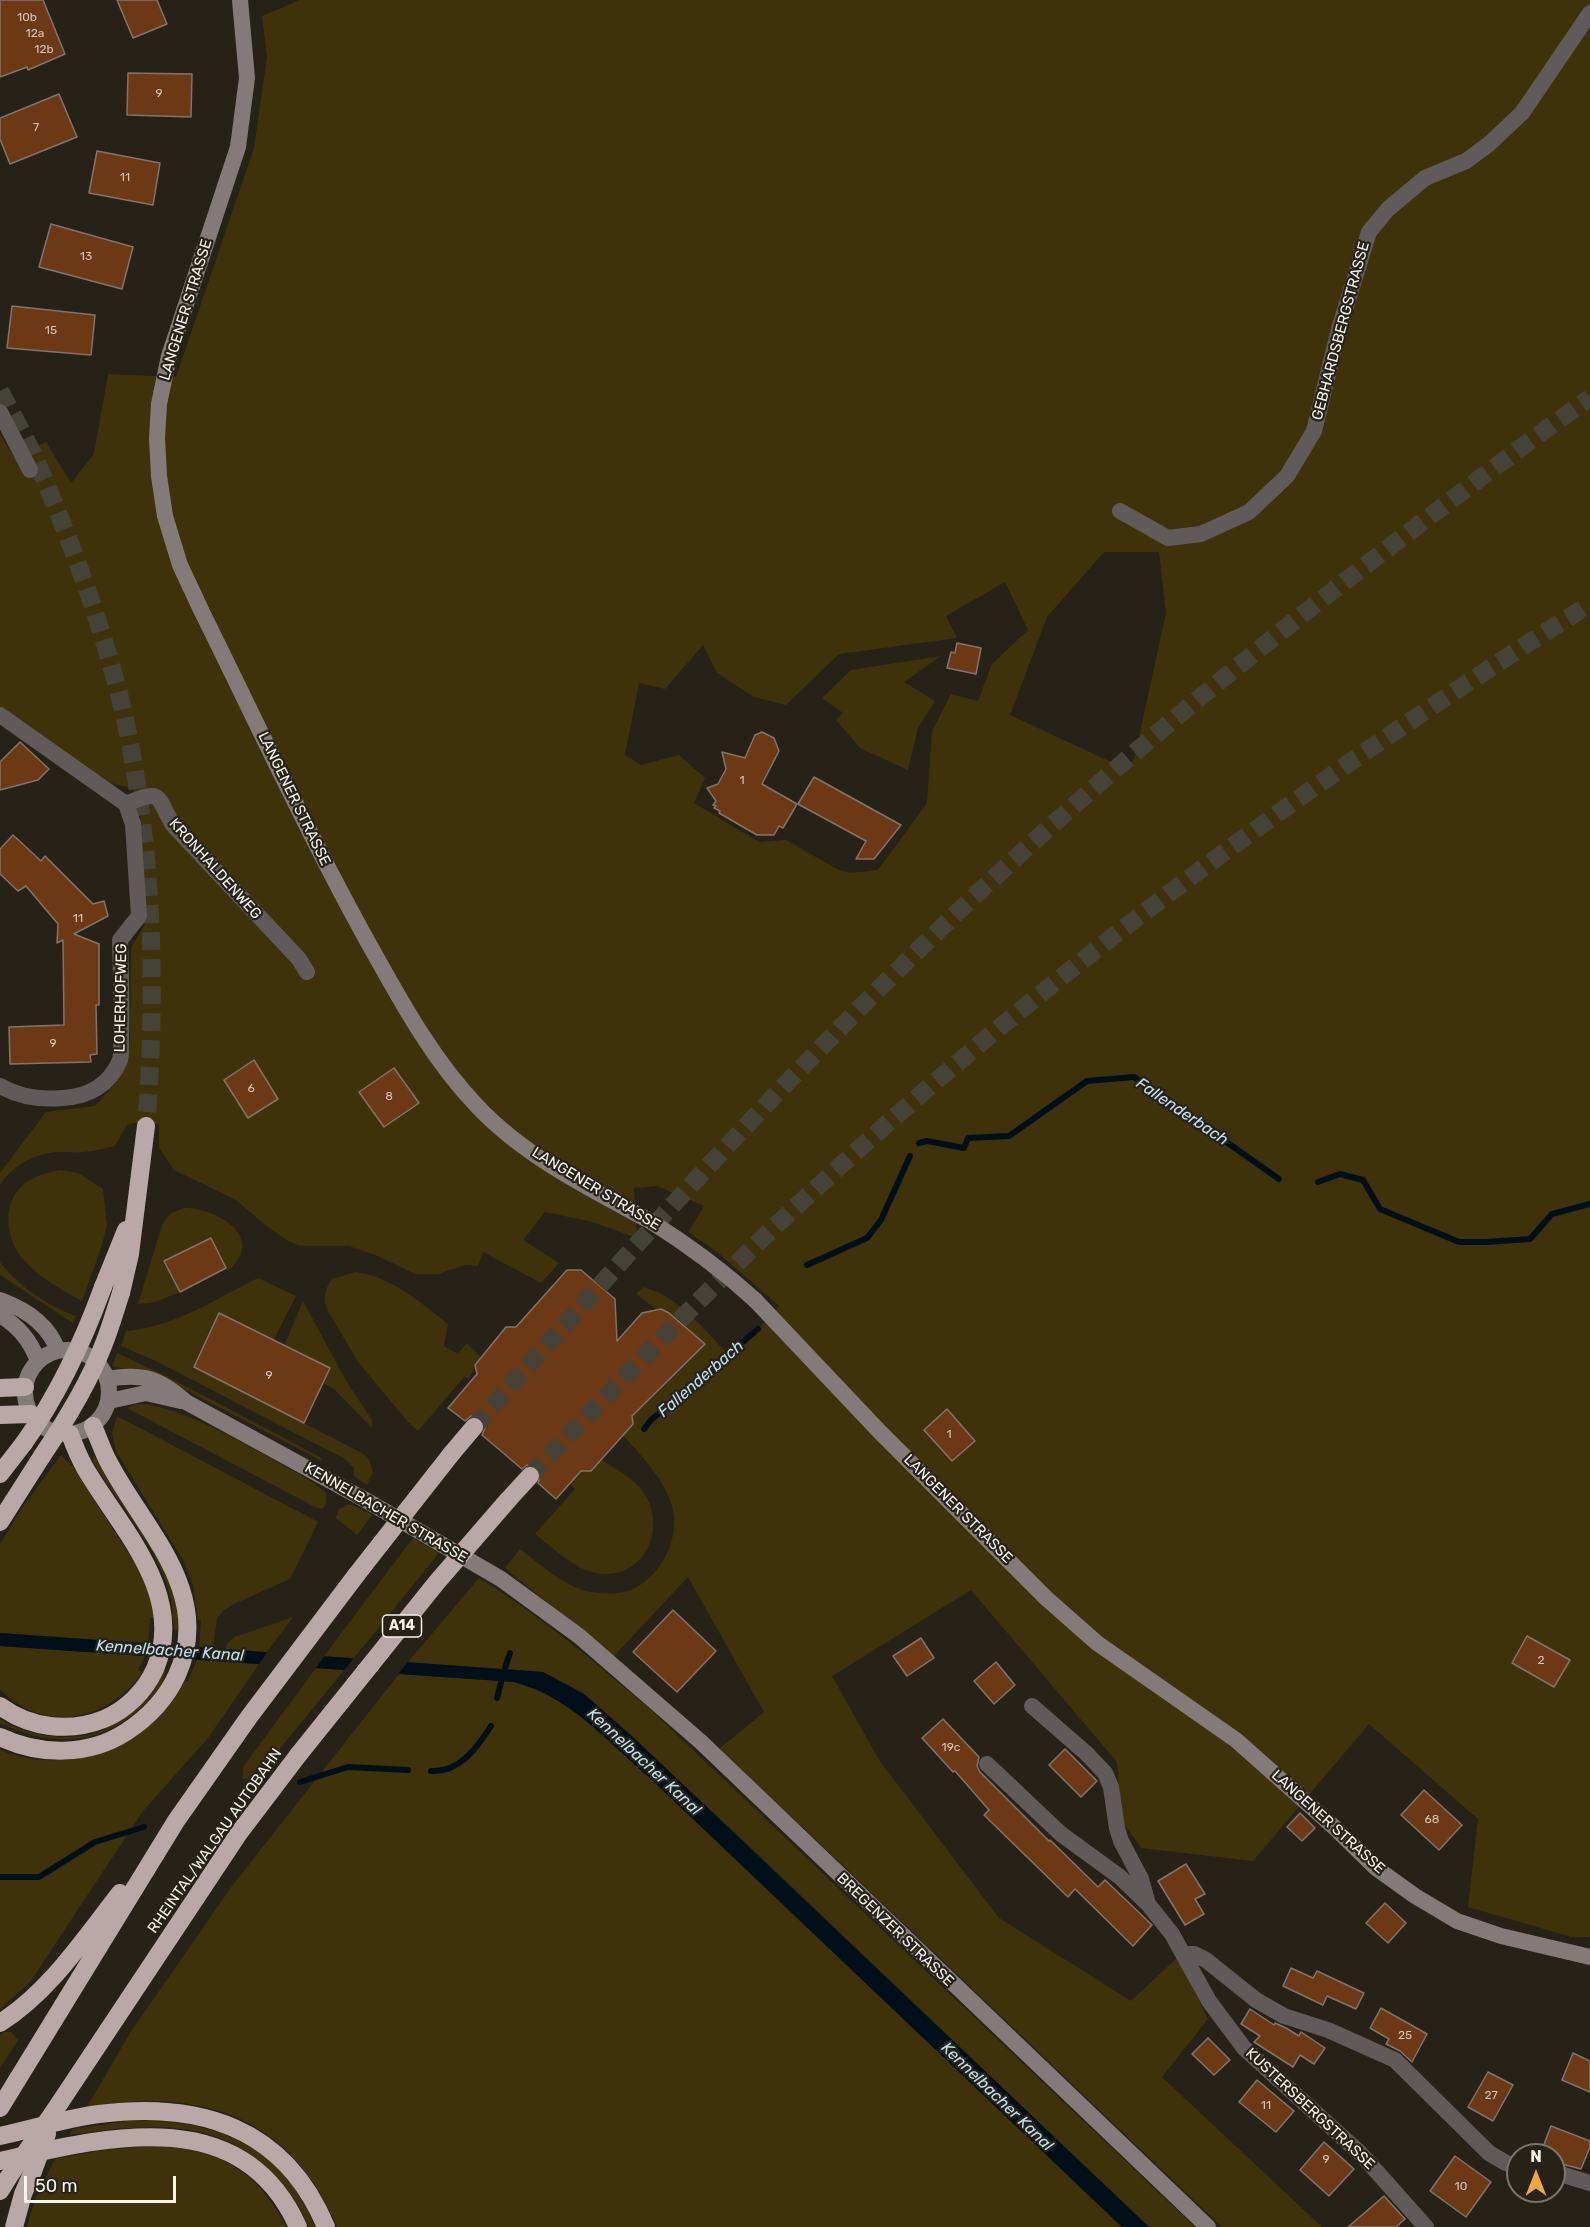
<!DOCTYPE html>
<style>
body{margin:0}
#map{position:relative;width:1590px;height:2227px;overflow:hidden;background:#262218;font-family:Rubik,sans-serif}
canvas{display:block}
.north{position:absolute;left:1506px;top:2143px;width:60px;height:60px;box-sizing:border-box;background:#262218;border:2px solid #7a766d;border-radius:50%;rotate:0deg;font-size:16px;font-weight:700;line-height:24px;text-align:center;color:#f7f4ed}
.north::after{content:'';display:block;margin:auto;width:21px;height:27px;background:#efa73e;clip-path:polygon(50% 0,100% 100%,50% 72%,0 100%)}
.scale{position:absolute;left:24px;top:2176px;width:152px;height:27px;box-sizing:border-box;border:3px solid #f7f4ed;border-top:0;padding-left:8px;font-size:18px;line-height:21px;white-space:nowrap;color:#f7f4ed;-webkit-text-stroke:4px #262218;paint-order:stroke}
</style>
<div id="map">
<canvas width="1590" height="2227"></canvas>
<div class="north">N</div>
<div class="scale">50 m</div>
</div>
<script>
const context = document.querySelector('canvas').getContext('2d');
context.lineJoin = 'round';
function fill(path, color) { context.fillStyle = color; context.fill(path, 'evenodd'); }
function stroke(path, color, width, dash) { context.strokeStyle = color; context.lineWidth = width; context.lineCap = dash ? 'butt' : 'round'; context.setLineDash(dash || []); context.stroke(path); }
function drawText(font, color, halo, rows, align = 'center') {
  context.font = font + ' Rubik,sans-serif'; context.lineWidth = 4.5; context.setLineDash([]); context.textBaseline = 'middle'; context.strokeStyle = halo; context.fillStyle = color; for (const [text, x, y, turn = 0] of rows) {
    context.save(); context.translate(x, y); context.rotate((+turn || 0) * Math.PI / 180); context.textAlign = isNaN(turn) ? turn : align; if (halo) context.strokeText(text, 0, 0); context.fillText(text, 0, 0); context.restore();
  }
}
fill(new Path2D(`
 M300,0H1590V1937H1572L1468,1907L1478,1819L1369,1724L1253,1861L1141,1848L1122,1821L1117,1762L971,1590L832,1676L879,1760L999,1918L1131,2001L1178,1957L1208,2019L1162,2077L1322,2227H1222L812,1836L718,1750L764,1712L688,1577L613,1657L505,1568L520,1549C540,1564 561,1584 586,1591C600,1594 617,1595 631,1590C661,1577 681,1538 672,1506C663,1477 642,1457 623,1435L633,1424L632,1417L705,1344L661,1309H656L636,1294L643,1287C683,1298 704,1331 732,1358L779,1306L716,1251L688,1232L704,1206L657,1186L634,1188L637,1238L593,1222L545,1212L523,1240L559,1263L541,1283L483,1252L478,1266L465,1265L438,1274H415L380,1257L349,1246H301L288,1241L264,1224L236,1200L174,1170L159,1148V1124L134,1123L127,1125L115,1146C104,1149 94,1151 83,1152C76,1153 70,1152 64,1152C37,1151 15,1163 0,1185V1173L46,1112L95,1106L119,1079L130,1049L131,948L147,921L140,814L133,789L108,782L0,709V434L14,457L46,442L71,483L94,454L108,374L176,377L254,148L267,57L262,16ZM1104,552H1159L1166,613L1134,760L1124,768L1010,715L1047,617ZM1005,582L1028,630L992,664L978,701L951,694L932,731L927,803L878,870L850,873L837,869L786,840L759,842L694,803L705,778L679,755L641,765L625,755L639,683L665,689L703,645L717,673L754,697L786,705L839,654L957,638L946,616Z
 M941,656L904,682L935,701L918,728L908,770L860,748L836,720L843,713L822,698L851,670Z
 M59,1170L78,1173L103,1189L107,1225L102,1245L82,1301C61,1290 38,1277 22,1258C4,1236 2,1198 28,1181C38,1175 48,1173 59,1170Z
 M184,1208C218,1208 267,1238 228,1271L210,1238L165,1261L180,1292L155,1302L138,1304L162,1225L171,1213Z
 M0,1262C18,1286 48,1306 76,1316L73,1323L0,1275Z
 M355,1272C391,1276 420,1302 448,1324L444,1346L458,1354L467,1343L481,1358L468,1379L465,1376L418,1431L408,1422L358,1362L327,1309C323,1297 325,1289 332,1279Z
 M258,1278L296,1296L273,1341L219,1313L194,1367L362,1453L369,1460L373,1472L367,1485L354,1476V1468L345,1459L156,1361L121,1346L126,1331C174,1327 216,1299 258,1278Z
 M303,1301L345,1379L372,1420V1428L334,1389L323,1383L330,1368L284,1346Z
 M117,1353L168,1377L320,1457L322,1461L165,1379L112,1366Z
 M136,1404C185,1404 268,1458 313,1482L326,1493C326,1499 327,1505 322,1509L315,1507L127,1408Z
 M117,1416L318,1522L290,1579L236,1603L224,1610L217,1618L213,1648L199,1647L201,1620H198L193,1585L183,1560L116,1451L112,1433Z
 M61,1455L74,1468L138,1568L148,1588L155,1618H150L148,1643L0,1633V1544L22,1508Z
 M93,1455C103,1464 109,1480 116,1491C142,1532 180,1578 178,1629L175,1632C172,1620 173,1607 170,1595C158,1548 118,1503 93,1462Z
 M601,1459C616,1470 633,1477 644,1493C669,1532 640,1585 592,1572C571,1566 552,1547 535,1534L575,1489L570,1483L581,1472L591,1471Z
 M347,1505H353L372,1515L357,1535L336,1518L339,1509Z
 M413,1538L439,1553L354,1658L324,1656Z
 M479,1578C541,1616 597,1664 653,1712L1195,2227H1149L726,1824L584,1694L543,1672L408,1662Z
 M293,1617L267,1652L226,1649L227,1644L234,1637Z
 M0,1646L145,1656L138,1670L142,1672C109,1722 42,1734 0,1689Z
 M197,1660L259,1664L208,1738L143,1811L30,1982L0,2009V1750C69,1778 152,1747 185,1681H188Z
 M316,1668L345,1669L259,1774L243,1780V1767Z
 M164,1669L166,1670C164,1683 154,1696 145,1704C102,1746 52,1748 0,1723V1719C28,1738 86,1746 114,1723C133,1708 148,1687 164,1669Z
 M399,1674L514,1682L543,1692L572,1709L653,1781L1122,2227H337C290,2115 200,2087 87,2107L130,2033L232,1886Z
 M4,2032H11L18,2040L0,2068V2035Z
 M128,2121C211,2118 283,2143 315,2227H309C254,2118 176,2119 69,2135L72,2129Z
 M153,2146C220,2149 254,2168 287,2227H27L35,2199L55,2159L103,2150Z`), '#3f320b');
fill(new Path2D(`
 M0,1633L543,1672L584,1694L633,1737L1149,2227H1122L653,1781C611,1744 571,1697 514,1682L0,1646Z`), '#00101b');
fill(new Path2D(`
 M269,1649L326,1653L314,1671L257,1667Z
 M356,1655L410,1659L396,1677L343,1672Z`), '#262218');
stroke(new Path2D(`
 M919,1143L927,1141L964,1148L968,1138L1009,1136L1087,1081L1134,1077L1279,1179
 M1318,1182L1340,1174L1363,1180L1380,1209L1459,1242H1486L1530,1239L1552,1214L1590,1204
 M807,1265L867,1238L881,1220L910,1156
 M644,1429L651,1420L758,1329
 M505,1668L510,1653
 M497,1698L502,1679
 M431,1771C459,1773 477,1748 491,1726
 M300,1782L348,1767L408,1770
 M0,1877H39L95,1842L144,1827`), '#00101b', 6);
const building = new Path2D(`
 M0,0H43L65,54L28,70L27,67L0,77Z
 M117,0H157L167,24L133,38Z
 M128,73L192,74L191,117L127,115Z
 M59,94L77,137L10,164L0,139V118Z
 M97,151L160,163L153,205L89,193Z
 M51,224L133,247L122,289L39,267Z
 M12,306L95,315L91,355L7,348Z
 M957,643L981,648L976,674L947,668L951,652L955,653Z
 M762,732L774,738L779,751L762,784L797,804L783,828L779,826L774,835H757L719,813L720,811L714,808L716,806L713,805L716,801L707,788L718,784L726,769L722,752L745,758L755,735Z
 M20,742L49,769L38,780L0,790V762Z
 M814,777L901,825L874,859H856L866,841L798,804Z
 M13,835L41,861L45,856L93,904L104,901L108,916L74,934L99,944V1005H96L97,1054L90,1055L91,1062L10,1064L9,1027L64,1025L63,940L57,943L58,924L26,886L18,891L0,874V849Z
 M254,1060L278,1099L248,1118L224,1080Z
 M394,1068L419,1103L384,1127L359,1092Z
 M211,1238L226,1268L180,1292L164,1261Z
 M567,1270H581L615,1299L617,1341L642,1313L661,1309L669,1313L705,1344L632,1416L633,1424L591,1471H581L556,1499L538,1483L541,1473L537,1467L527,1465L522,1469L482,1435L485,1428L481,1418L471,1416L465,1421L448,1408L477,1374L475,1365L506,1327H516Z
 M219,1313L330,1368L304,1423L194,1367Z
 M947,1409L975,1441L952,1461L924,1430Z
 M673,1610L716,1651L677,1692L633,1652Z
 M1527,1636L1570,1660L1554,1687L1512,1663Z
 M921,1638L934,1658L907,1676L893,1656Z
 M996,1662L1015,1685L994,1704L974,1681Z
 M943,1719L979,1757L977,1766L980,1772L1049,1841L1050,1840L1098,1887L1105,1880L1152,1925L1133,1946L1075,1889L1068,1897L984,1815L989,1810L955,1771L953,1772L922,1738Z
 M1065,1749L1097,1781L1081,1797L1049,1765Z
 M1424,1790L1462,1825L1439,1850L1401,1815Z
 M1300,1813L1315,1828L1302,1841L1287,1827Z
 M1186,1864L1205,1894L1195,1899L1204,1914L1185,1925L1158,1881Z
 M1385,1903L1406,1923L1388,1943L1366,1923Z
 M1291,1968L1313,1978L1317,1971L1364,1993L1356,2009L1327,1996L1323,2005L1283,1986Z
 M1381,2008L1427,2034L1412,2062L1400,2051L1386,2044L1389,2039L1370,2028Z
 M1250,2009L1274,2025L1275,2023L1286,2028L1299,2036L1301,2032L1325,2048L1314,2064L1300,2055L1293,2067L1254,2042L1260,2036L1241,2024Z
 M1208,2038L1230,2060L1214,2075L1192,2054Z
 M1573,2053L1590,2061V2092L1562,2080Z
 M1488,2072L1513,2085L1493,2121L1468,2107Z
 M1257,2080L1294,2111L1276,2132L1239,2102Z
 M1551,2126L1590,2141V2147L1581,2169L1554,2162V2155H1540Z
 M1324,2142L1354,2169L1329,2196L1300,2170Z
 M1455,2156L1491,2182L1466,2217L1430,2191Z
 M1384,2196L1405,2219L1396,2227H1348Z`);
fill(building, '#6d3915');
stroke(building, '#81746c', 1.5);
stroke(new Path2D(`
 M0,391C14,417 29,444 41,472C79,560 117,665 133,760C154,881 156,1004 146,1126
 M474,1427C632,1248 792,1069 966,904C1100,778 1241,660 1387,549C1454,498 1521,446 1590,398
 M530,1476C622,1379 714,1282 813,1191C1051,970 1315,777 1590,604`), '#454238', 18, [18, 9]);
stroke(new Path2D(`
 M0,412L30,470
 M1120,511L1168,538L1201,534L1249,512L1287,476L1314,431L1339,329L1369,232L1388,209L1425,178L1466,161L1489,144L1522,113L1590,13
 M0,715L126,804L133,824L139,916L120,940C121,972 122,1005 121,1037C121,1044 122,1053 120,1060C110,1085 88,1097 62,1098C40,1100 19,1097 0,1086
 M126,804C163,788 156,796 173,825L299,959L307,972
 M1032,1706L1086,1753L1105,1773L1111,1787L1117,1828L1121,1841L1141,1879L1148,1904
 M987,1764L1061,1834L1120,1877L1148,1904L1172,1934L1183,1954
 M1554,2172L1590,2183
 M1426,2227L1361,2154L1244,2048L1209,2001L1183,1954H1194L1206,1960L1256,2000L1284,2016L1328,2030L1395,2060L1489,2153L1506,2163L1518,2166`), '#615a5a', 16);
stroke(new Path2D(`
 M240,0L247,78L238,147L169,356L159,404L157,438L159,476L165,516L180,565L202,612C257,723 309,836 369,944C401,1001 432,1059 477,1106C524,1156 590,1189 650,1221
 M0,1300C25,1309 49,1325 58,1351
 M755,1300L879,1431L1046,1598L1097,1643L1236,1740L1334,1827L1376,1868L1415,1896L1457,1921L1501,1936L1590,1957
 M0,1315C19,1327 30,1340 38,1361
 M25 1392a42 42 0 1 1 84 0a42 42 0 1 1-84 0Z
 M107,1379C143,1373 159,1378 186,1402L369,1502L501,1579L579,1636L701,1742L1208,2227
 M109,1401L146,1393L181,1401`), '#847a79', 16);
stroke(new Path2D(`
 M103,1287L126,1230
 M121,1293L130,1254L146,1126
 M0,1388L25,1387
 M0,1415L31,1414
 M452,1453L474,1427
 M0,1474L24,1443
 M508,1500L530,1476
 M0,1522L42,1456
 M0,1706C30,1728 69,1733 104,1719C126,1710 145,1691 155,1669C187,1594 120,1528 85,1468C79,1457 74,1445 70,1434
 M0,1737C40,1756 89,1756 126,1732C149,1717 166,1699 177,1675C215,1591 141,1527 107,1459C102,1449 98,1437 93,1426
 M0,2023C50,1991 84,1939 120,1893
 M59,2104L239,1833L299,1754
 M0,2108L176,1821L249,1717L357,1574
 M0,2136C33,2129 66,2118 99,2114C199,2101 285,2127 326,2227
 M0,2161C105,2137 242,2101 298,2227
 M0,2191L8,2178
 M14,2227L23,2194L33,2171`), '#b9a8a7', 18);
stroke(new Path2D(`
 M650,1221C690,1246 720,1268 755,1300`), '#847a79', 16);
stroke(new Path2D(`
 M24,1443C58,1395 83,1342 103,1287
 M42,1456C65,1422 88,1385 103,1346C110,1329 115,1311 121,1293
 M357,1574L452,1453
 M299,1754L437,1582L508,1500
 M33,2171L47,2134
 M8,2178L59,2104`), '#b9a8a7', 18);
drawText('12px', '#d4c5b7', null, [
 ["10b",27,18],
 ["12a",35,34],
 ["12b",44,50],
 ["9",159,94],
 ["7",36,128],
 ["11",125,178],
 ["13",86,257],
 ["15",51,331],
 ["1",742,781],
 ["11",78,919],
 ["9",53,1044],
 ["6",251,1089],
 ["8",389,1097],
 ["9",269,1376],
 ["1",949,1435],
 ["2",1541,1661],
 ["19c",951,1748],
 ["68",1432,1820],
 ["25",1405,2036],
 ["27",1491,2096],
 ["11",1266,2106],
 ["9",1326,2160],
 ["10",1461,2187]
]);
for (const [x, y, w] of [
 [402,1626,39]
]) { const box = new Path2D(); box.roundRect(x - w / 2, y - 11, w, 22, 4.5); context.fillStyle = '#262218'; context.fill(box); stroke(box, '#f7f4ed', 1.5); }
drawText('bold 14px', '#f7f4ed', null, [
 ["A14",402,1626]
]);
drawText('15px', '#f7f4ed', '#262218', [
 ["LANGENER STRASSE",186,310,-73],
 ["GEBHARDSBERGSTRASSE",1341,331,-75],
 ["LANGENER STRASSE",294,799,64],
 ["KRONHALDENWEG",215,869,48],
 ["LOHERHOFWEG",121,998,-89],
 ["LANGENER STRASSE",596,1189,31],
 ["LANGENER STRASSE",958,1509,45],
 ["KENNELBACHER STRASSE",386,1513,30],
 ["LANGENER STRASSE",1328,1822,42],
 ["RHEINTAL/WALGAU AUTOBAHN",215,1841,-55],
 ["BREGENZER STRASSE",895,1930,44],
 ["KUSTERSBERGSTRASSE",1310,2109,43]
]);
drawText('italic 16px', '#bce0f4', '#262218', [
 ["Fallenderbach",1182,1112,34],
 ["Fallenderbach",701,1379,-41],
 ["Kennelbacher Kanal",170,1651,4],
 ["Kennelbacher Kanal",644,1762,43],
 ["Kennelbacher Kanal",997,2097,44]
]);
</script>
